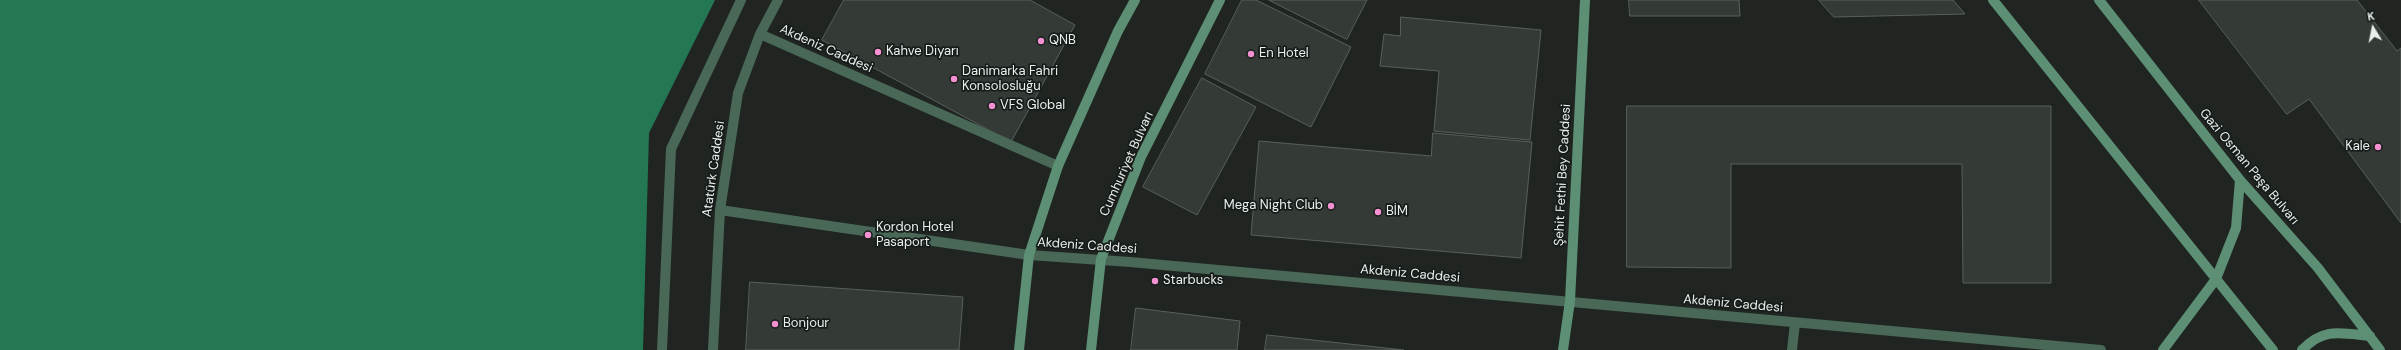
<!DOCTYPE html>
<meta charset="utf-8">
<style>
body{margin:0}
#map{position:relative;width:2401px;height:350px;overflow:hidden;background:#202522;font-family:"DM Sans",sans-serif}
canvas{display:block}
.north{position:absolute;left:2353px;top:8px;width:40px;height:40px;-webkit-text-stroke:3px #161c19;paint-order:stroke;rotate:350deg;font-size:11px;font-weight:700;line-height:16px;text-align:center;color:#ebefec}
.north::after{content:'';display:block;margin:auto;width:14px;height:18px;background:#ebefec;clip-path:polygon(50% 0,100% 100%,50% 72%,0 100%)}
</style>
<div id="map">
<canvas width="2401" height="350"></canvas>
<div class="north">K</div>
</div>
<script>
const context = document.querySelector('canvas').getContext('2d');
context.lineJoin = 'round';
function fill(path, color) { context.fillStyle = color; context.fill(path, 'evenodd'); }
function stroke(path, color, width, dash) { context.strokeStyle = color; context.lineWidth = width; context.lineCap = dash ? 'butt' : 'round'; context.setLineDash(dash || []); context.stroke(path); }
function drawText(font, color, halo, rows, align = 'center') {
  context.font = font + ' "DM Sans",sans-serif'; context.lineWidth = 3.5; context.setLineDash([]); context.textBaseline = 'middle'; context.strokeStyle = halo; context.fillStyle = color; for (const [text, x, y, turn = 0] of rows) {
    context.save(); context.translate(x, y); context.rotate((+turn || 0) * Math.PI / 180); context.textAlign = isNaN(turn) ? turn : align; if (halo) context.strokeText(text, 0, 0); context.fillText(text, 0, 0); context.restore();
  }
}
fill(new Path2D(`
 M0,0H715L649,133L643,350H0Z`), '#237853');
const building = new Path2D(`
 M844,0H1030L1075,25L1011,142L822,40Z
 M1242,0H1256L1351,47L1311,127L1205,74Z
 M1269,0H1367L1347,39Z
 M1629,0H1739L1740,16H1630Z
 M1819,0H1953L1965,14L1834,17Z
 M2199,0H2357L2397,51L2401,48V223L2309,99L2287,114Z
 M1401,17L1541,30L1530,140L1434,131L1439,71L1380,66L1384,34L1400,36Z
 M1202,78L1256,107L1197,215L1143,187Z
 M1627,106H2051V283H1963L1962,164H1731V268L1627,267Z
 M1433,133L1532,142L1521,258L1251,235L1259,141L1431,156Z
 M750,282L963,297L959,350H746Z
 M1136,308L1240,321L1237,350H1131Z
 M1267,335L1404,350H1265Z`);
fill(building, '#343a36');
stroke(building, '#59605c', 1);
stroke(new Path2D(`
 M760,34L1058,166
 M720,210L1029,255L1130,262L2101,350
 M662,350L671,149L741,0
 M713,350L720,210L738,93L760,34L778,0
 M1792,350L1795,323`), '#496857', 10);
stroke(new Path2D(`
 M1993,0L2273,350
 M2099,0L2240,180L2318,268L2380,350
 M1019,350L1029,255L1058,166L1118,31L1135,0
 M1091,350L1101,259L1141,157L1220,0
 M1563,350L1570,301L1585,0
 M2163,350L2216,279L2236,228L2240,180
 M2302,350C2324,327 2341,333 2370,336`), '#5c8f74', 10);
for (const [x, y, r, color] of [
 [1041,41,4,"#f491d3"],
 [878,52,4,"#f491d3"],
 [1251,54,4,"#f491d3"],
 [954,79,4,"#f491d3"],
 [992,106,4,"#f491d3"],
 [2378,147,4,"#f491d3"],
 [1331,206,4,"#f491d3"],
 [1378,212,4,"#f491d3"],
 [868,235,4,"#f491d3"],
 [1155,281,4,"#f491d3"],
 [775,324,4,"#f491d3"]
]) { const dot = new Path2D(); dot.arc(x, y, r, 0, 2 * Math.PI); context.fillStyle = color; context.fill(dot); stroke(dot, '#161c19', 1.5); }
drawText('13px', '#ebefec', '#161c19', [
 ["QNB",1049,41],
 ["Kahve Diyarı",886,52],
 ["En Hotel",1259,54],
 ["Danimarka Fahri",962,72],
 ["Konsolosluğu",962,87],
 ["VFS Global",1000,106],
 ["Kale",2370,147,"right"],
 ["Mega Night Club",1323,206,"right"],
 ["BİM",1386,212],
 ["Kordon Hotel",876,228],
 ["Pasaport",876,243],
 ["Starbucks",1163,281],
 ["Bonjour",783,324]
], 'left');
drawText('13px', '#ebefec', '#161c19', [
 ["Akdeniz Caddesi",826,49,24],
 ["Cumhuriyet Bulvarı",1127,164,-66],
 ["Gazi Osman Paşa Bulvarı",2249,167,50],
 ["Atatürk Caddesi",714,169,-82],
 ["Şehit Fethi Bey Caddesi",1563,175,-87],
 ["Akdeniz Caddesi",1087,246,4],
 ["Akdeniz Caddesi",1410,274,5],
 ["Akdeniz Caddesi",1733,304,5]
]);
</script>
